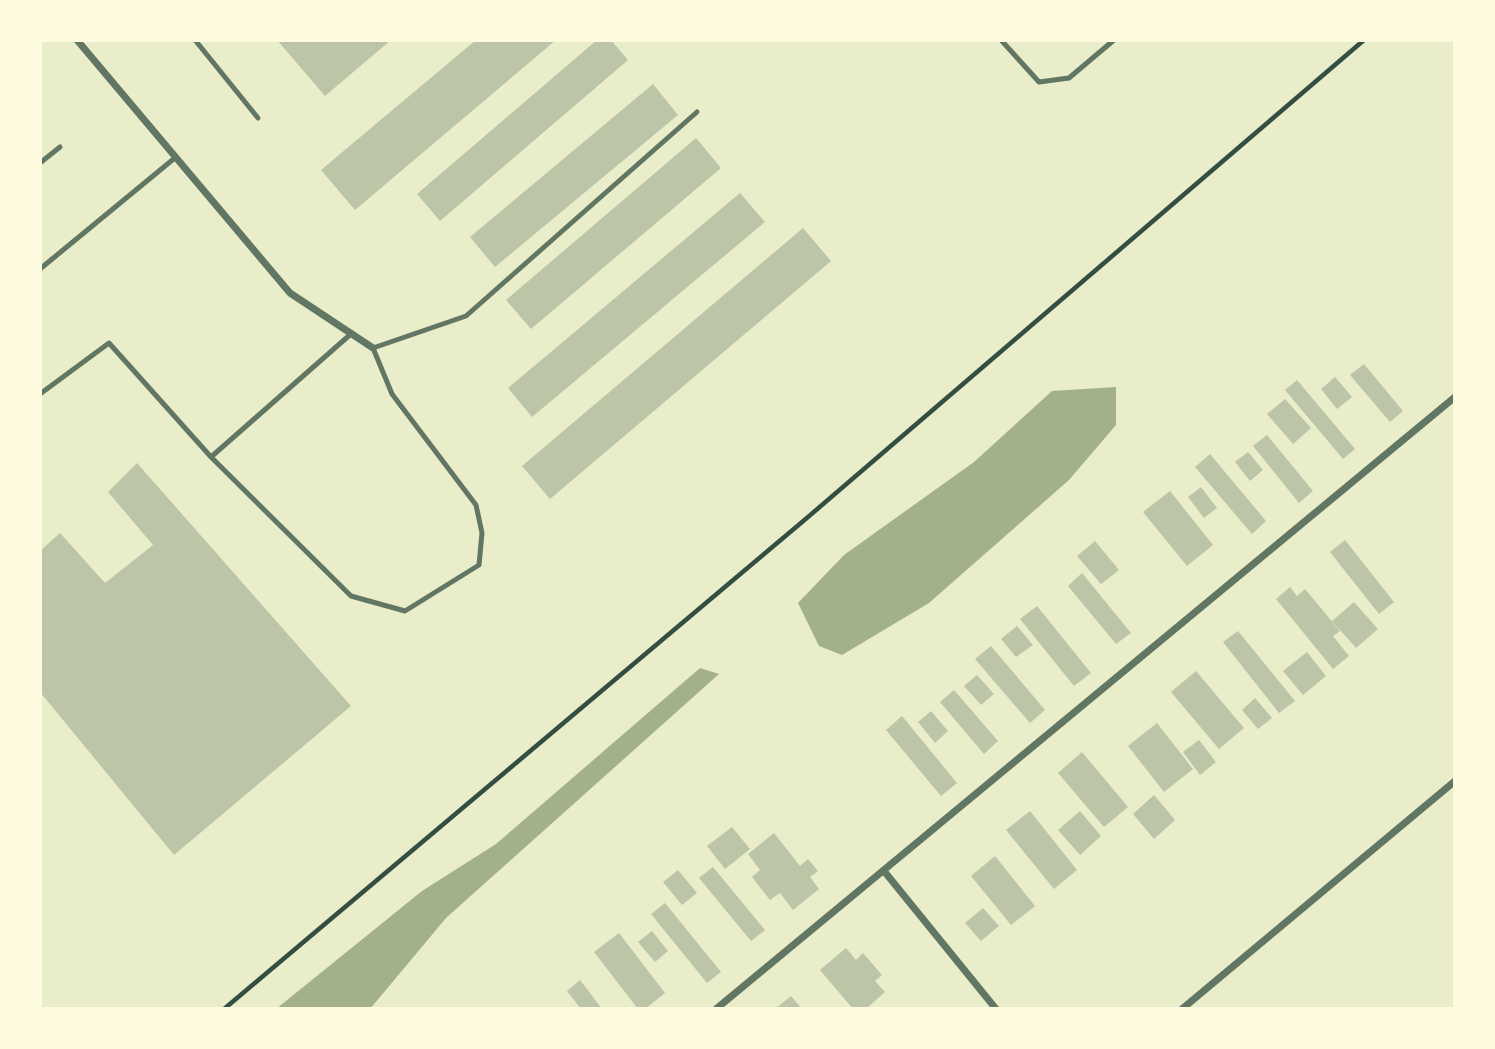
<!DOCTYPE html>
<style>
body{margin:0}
#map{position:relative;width:1495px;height:1049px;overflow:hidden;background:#e9edc9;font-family:"Golos Text",sans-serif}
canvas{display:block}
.frame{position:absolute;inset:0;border:42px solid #fefae0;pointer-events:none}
</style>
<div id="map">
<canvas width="1495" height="1049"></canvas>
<div class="frame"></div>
</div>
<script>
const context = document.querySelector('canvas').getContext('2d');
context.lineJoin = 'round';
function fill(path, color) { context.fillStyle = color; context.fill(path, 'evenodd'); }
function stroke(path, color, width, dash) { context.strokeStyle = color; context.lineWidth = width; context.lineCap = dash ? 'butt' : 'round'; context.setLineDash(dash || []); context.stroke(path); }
fill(new Path2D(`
 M1116,387V425L1069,480L929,603L842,655L819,646L798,603L844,555L974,462L1052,391Z
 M700,668L719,674L446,918L370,1009H276L422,891L496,844Z`), '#a3b18a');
fill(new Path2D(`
 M277,40H391L325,96Z
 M476,40H556L355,210L321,170Z
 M597,40H611L628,60L440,221L417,194Z
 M653,84L678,115L495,267L470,237Z
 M696,138L721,168L531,329L506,300Z
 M740,193L765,222L532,417L508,388Z
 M803,228L831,261L550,499L522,466Z
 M1364,364L1403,411L1390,422L1350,375Z
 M1335,377L1352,397L1337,409L1321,389Z
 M1297,380L1355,449L1343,459L1285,390Z
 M1285,399L1311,428L1293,444L1267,414Z
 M1267,435L1313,491L1299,503L1253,446Z
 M1248,452L1263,470L1250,481L1235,462Z
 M1210,454L1266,521L1252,534L1195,467Z
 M137,463L351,706L174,855L40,692V551L60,533L105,583L153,545L108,492Z
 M1201,487L1217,508L1204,518L1188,497Z
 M1170,491L1213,545L1187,566L1143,512Z
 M1345,540L1394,602L1379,614L1330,552Z
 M1095,541L1119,570L1101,584L1077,556Z
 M1082,573L1131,633L1116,644L1068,586Z
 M1290,587L1297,596L1305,589L1340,631L1333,636L1349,656L1333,669L1276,599Z
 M1354,602L1378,629L1356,648L1332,621Z
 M1037,606L1091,673L1074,686L1020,619Z
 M1017,626L1033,645L1016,657L1001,639Z
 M1238,631L1295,701L1279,713L1223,642Z
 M991,646L1045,710L1030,723L975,659Z
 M1307,652L1326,676L1303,695L1283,671Z
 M1196,671L1244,728L1219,749L1171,692Z
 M977,675L994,694L981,705L964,686Z
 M954,690L998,741L984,754L940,702Z
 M1255,698L1272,718L1258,729L1242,710Z
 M931,711L948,731L935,743L918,722Z
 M902,716L957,783L941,796L886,730Z
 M1157,723L1193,769L1164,792L1128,746Z
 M1199,740L1216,762L1200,775L1183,752Z
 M1082,752L1128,807L1104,827L1058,773Z
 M1154,795L1175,820L1154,839L1133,814Z
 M1030,811L1077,870L1054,889L1006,830Z
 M1080,811L1101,836L1080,855L1058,830Z
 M732,827L750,849L725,869L707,846Z
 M774,833L800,866L808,859L818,871L810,877L819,889L793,910L780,893L770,900L752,877L760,870L748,854Z
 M995,856L1035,906L1011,925L971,876Z
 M713,867L765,930L751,941L699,878Z
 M678,870L697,893L682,905L663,882Z
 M665,903L721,972L707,983L651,914Z
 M983,908L999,926L981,941L965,923Z
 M652,931L668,951L655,962L638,942Z
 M619,933L665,993L645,1009H638L594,952Z
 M846,948L856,960L863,953L882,975L875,981L885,992L866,1009H853L820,970Z
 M580,980L602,1009H581L567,991Z
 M791,996L802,1009H775Z`), '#bcc5a7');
stroke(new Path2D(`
 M224,1009L808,517L1364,40`), '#344e41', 4.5);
stroke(new Path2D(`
 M195,40L258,118
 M1001,40L1039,82L1069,78L1114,40
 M40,163L60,147
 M40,269L176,157
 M40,394L109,343L211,457L352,333
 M211,457L351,596L405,611L479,565L482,533L476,505L392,394L373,348L466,316L697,112`), '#617663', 5);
stroke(new Path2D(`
 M77,40L290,293L373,348
 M884,871L996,1009
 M716,1009L1455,397
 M1182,1009L1455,781`), '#617663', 7);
</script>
